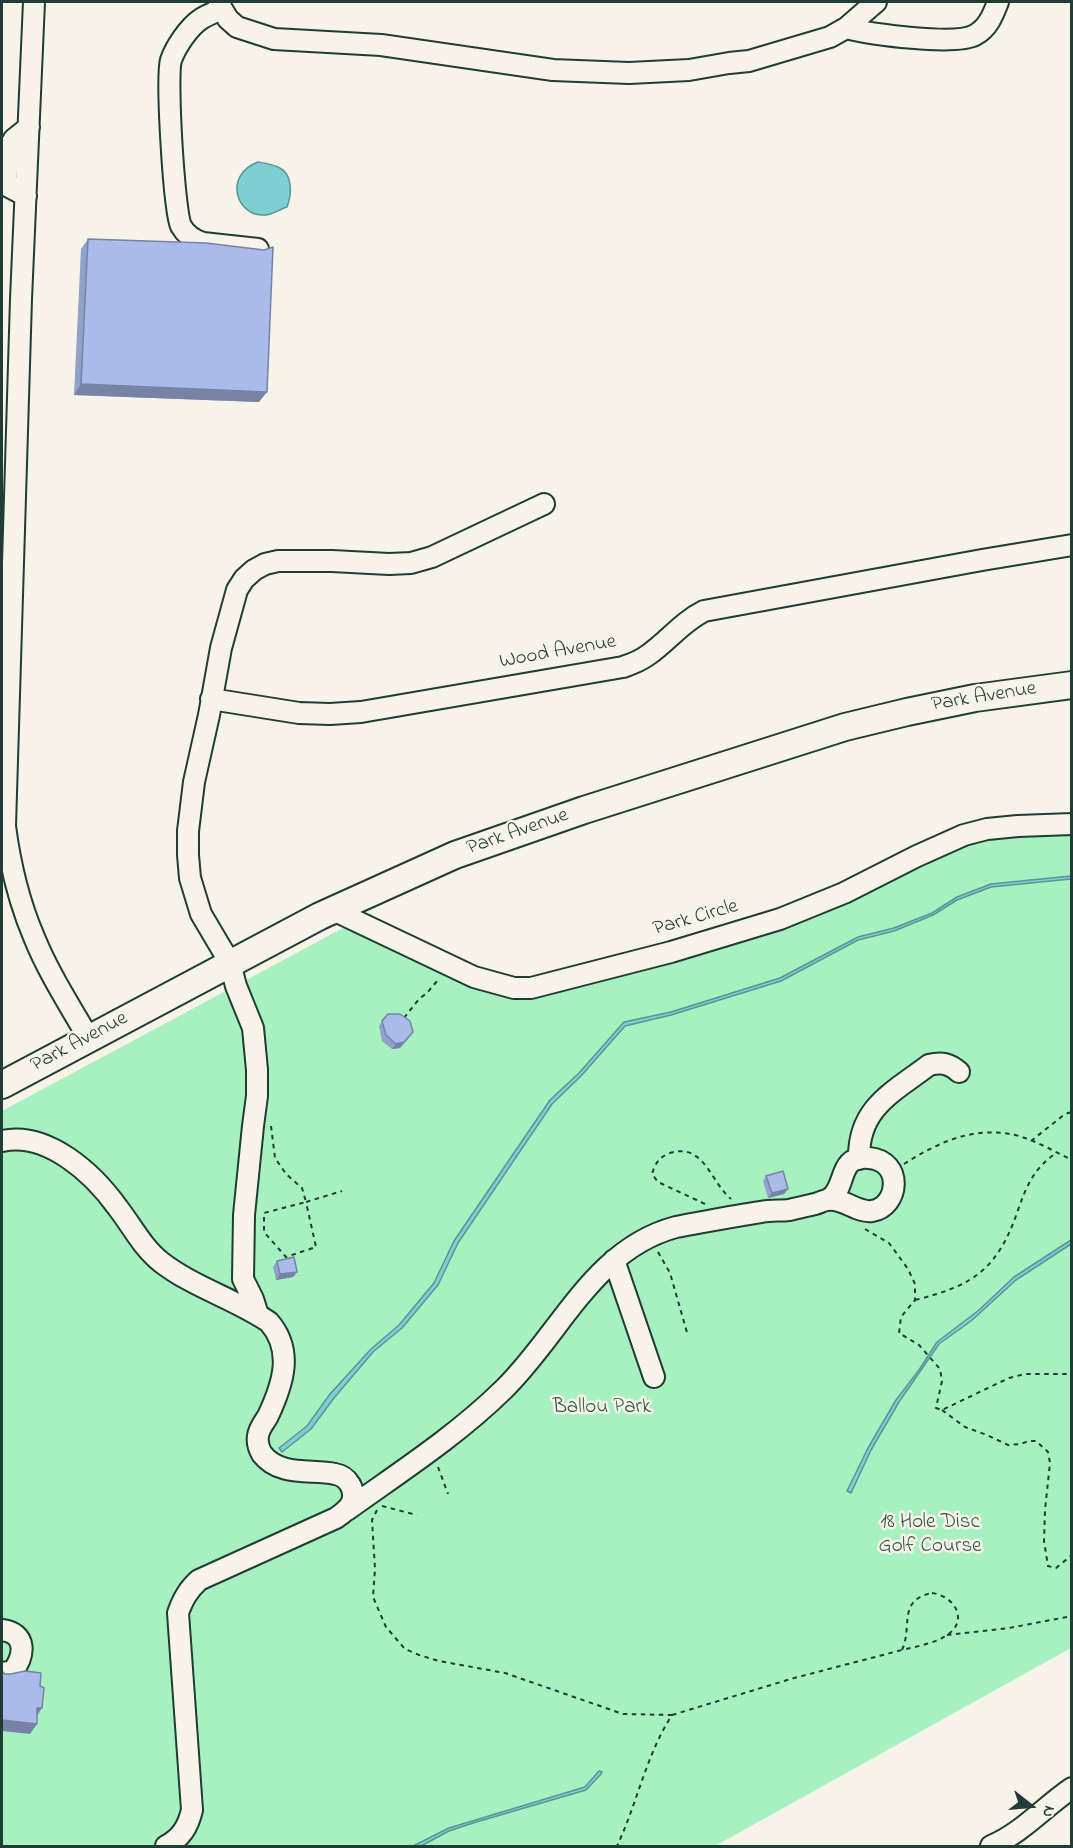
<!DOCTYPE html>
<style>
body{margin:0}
#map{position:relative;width:1073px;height:1848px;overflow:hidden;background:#f7f3e8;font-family:"Indie Flower",sans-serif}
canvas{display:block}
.frame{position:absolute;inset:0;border:3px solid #1f3d34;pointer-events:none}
.north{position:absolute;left:1001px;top:1776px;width:60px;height:60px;-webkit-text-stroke:4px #f7f3e8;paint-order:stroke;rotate:107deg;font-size:16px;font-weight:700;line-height:24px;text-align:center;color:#1f3d34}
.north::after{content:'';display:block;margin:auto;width:21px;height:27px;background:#1f3d34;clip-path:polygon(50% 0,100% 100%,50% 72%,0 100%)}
</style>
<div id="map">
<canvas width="1073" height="1848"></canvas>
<div class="frame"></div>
<div class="north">N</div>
</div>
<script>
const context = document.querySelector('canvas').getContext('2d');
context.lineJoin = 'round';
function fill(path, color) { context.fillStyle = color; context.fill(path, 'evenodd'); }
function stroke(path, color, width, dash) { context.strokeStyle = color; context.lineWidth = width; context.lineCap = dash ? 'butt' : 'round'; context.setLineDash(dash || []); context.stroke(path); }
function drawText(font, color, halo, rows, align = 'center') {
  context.font = font + ' "Indie Flower",sans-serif'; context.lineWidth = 5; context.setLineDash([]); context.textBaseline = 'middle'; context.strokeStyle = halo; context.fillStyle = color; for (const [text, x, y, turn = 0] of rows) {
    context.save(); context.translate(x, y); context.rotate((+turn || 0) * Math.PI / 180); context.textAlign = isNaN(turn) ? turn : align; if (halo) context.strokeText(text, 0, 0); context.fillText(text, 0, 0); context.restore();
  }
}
fill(new Path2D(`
 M1071,815V1648L715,1846H2V1111L371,913L382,927L495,977L517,981L555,974L775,913L994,820L1030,816Z`), '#a7f1c0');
const water = new Path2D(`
 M258,162C264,163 272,164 278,167C293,173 292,194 287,207C280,209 272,215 265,215C236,217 223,175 258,162Z
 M1071,876V879L991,887L957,900L933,915L894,931L858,940L781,981L671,1015L625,1026L581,1076L552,1104L458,1243L438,1285L402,1328L373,1352L334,1398L311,1429L282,1452L279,1448L307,1426L330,1394L371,1349L399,1325L434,1283L454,1241L550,1100L579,1073L624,1022L671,1012L780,978L858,937L894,928L932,913L957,897L991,884Z
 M1071,1240V1244L1016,1280L971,1321L939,1344L899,1402L871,1450L851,1493L847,1491L868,1448L896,1400L919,1370L937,1342L979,1310L1014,1277Z
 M599,1771L602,1772L601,1774L586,1790L473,1823L449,1831L421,1846H413L449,1828L585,1787Z`);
fill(water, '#7ecfd4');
stroke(water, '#589594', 1.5);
const minor = new Path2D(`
 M34,2L21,299L5,826C10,864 19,902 34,937C48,972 70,1006 89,1039
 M219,2L222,9L228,19L237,27L274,39L381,45L553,70L629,73L689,70L729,63L749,61L830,37L846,28
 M876,2L846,28C870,34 955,46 975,35C988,28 993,15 998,2
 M222,9C215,12 207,15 201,19C189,27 176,46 171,60C166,77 174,211 181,226C186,235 194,240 203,243L258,249
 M26,196L9,187L6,179L8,149L14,139L29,127
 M211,699L299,713L330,714L361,712L623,667C632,664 640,661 648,655C668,641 682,622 704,611L982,560L1072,545
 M333,910L474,977L514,988H531L671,952L780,919L844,893L917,856L964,835L987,829L1018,826L1072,824
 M2,1141C47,1131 93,1173 118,1208C132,1226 143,1248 161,1262C193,1287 235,1299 269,1322C294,1351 283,1384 268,1416C264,1423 259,1428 258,1436C257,1442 259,1449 262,1454C280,1477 311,1469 335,1474C348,1476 356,1490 352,1502C349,1509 342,1514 336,1518L199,1580C188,1590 183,1599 178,1613L192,1810C188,1827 181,1838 166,1846
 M859,1159C858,1108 892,1093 929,1065C941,1062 949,1063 959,1072
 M614,1260L654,1377
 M258,1315L253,1299L243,1279L244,1215L253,1126L257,1096V1070L253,1028L236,986L230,963L201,914L190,878L188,855V831L194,782L209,715L221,648L237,590L244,579L254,570L265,564L278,561H332L389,564L411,563L432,557L544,504
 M347,1510C400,1472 456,1436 503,1390C560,1335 593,1249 676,1227C704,1222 733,1216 761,1212C770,1210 780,1211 789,1210C797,1208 807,1206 815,1204C819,1203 824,1200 828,1200C844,1198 857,1213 872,1211C899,1207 904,1161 869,1158C836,1155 848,1188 829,1199
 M2,1630C27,1633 25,1655 13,1671L2,1673
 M991,1846C1022,1833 1044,1807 1072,1788`);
const major = new Path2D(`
 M2,1085L320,916L455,855L584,810L845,727L907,712L975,698L1072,685`);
stroke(minor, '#1f3d34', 24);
stroke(major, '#1f3d34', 30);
stroke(new Path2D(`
 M404,1018L419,999L427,993L438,980
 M271,1126L275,1158L286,1174L302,1188L306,1202L264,1213V1232L286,1257L316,1247L306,1202L342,1191
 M1031,1141L1065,1114L1072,1112
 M904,1164C934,1145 966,1129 1003,1133C1027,1135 1051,1150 1072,1160
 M705,1204L658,1182L652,1174C655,1164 659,1157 670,1153C704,1142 711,1183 731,1199
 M865,1229L889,1243L908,1269L915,1284V1300L901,1317L899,1333L919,1345L940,1369L942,1381L936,1408L942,1410L1009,1378L1025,1374H1072
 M658,1252L670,1273L688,1336
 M915,1300C972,1286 997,1270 1017,1213C1026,1187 1033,1169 1056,1153
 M942,1410L965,1427L987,1435L1008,1445L1021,1444L1028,1441H1036L1048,1452L1050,1463L1045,1510L1044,1541L1048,1566L1056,1568L1072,1555
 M438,1467L448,1494
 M382,1506L417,1515
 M377,1510L372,1520L375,1569L373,1597L386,1627L405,1649L419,1655L439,1661L505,1673L623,1714L672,1715C646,1755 637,1804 617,1846
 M932,1593C955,1596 969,1621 947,1635C934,1644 917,1646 902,1650C913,1626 897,1600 932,1593Z
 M947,1635L1009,1628L1072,1616
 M672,1715L794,1678L902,1650`), '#1f3d34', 2, [4.5, 4.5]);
stroke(minor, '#f7f3e8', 20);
stroke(major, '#f7f3e8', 26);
fill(new Path2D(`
 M88,239L259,402L74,395L81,249Z
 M382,1021L409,1038L400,1048L392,1049L382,1041L379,1026Z
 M766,1176L788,1189L784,1194L768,1198L763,1181Z
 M277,1261L297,1272L293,1277L276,1280L273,1267Z`), '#92a1ca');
fill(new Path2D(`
 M81,384L267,392L259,402L74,395Z
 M413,1032L400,1048L392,1049L396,1044Z
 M788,1189L784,1194L768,1198L772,1193Z
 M297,1272L293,1277L276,1280L280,1274Z
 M37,1708H42L35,1719Z
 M2,1720L37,1724L30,1734L2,1731Z`), '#7783a4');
const building = new Path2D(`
 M88,239L206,243L264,250L273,247L267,392L81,384Z
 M388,1014H400L410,1021L413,1032L404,1042L396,1044L386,1035L382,1021Z
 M783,1171L788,1189L772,1193L766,1176Z
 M294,1257L297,1272L280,1274L277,1261Z
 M2,1671L5,1674H11L25,1671L41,1673L40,1686L44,1688L42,1708H37V1724L2,1720Z`);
fill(building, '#aabbeb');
stroke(building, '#7783a4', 1.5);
drawText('21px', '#1f3d34', '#f7f3e8', [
 ["Wood Avenue",558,653,-10],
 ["Park Avenue",984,698,-9],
 ["Park Avenue",518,833,-19],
 ["Park Circle",696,919,-16],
 ["Park Avenue",80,1043,-28]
]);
drawText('21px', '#335849', '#f7f3e8', [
 ["Ballou Park",602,1409],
 ["18 Hole Disc",930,1524],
 ["Golf Course",930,1548]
]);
</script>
